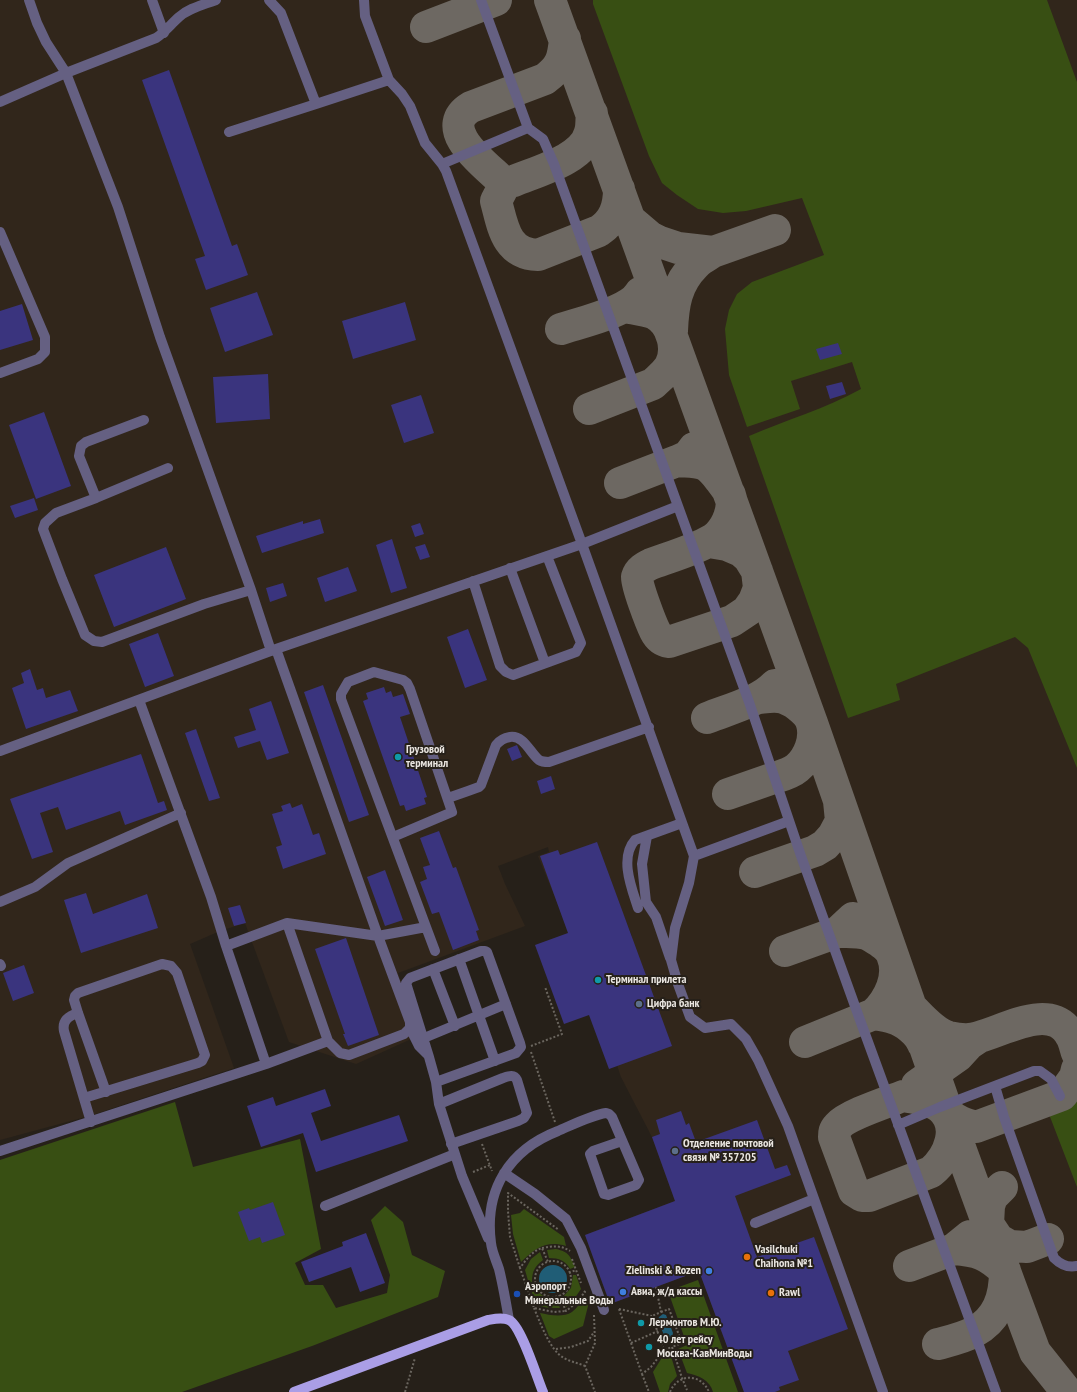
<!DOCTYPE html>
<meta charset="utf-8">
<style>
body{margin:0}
canvas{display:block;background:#262019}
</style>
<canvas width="1077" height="1392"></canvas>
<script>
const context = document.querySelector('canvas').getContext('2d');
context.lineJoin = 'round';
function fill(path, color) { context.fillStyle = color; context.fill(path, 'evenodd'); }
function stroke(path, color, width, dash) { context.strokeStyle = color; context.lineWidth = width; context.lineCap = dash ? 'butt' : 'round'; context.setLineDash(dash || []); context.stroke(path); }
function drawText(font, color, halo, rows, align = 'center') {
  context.font = font + ' "PT Sans Narrow",sans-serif'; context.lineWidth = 4; context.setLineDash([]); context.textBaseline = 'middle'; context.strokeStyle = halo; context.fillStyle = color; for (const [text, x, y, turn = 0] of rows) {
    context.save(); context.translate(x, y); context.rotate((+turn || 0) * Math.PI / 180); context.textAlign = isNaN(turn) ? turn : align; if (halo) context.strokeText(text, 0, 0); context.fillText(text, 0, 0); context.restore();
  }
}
fill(new Path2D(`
 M0,0H1077V1392H744L699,1271L610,1304L585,1235L675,1201L652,1137L621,1077L604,1027L616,943L632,936L623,914L573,941L538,856L549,852L548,847L498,866L505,884L525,926L398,973L420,1035L356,1064L289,1042L245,923L220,931L190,944L234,1068L89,1116L0,1140Z`), '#31261b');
fill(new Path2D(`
 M593,0H1047L1077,82V768L1028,648L1015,637L896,684L900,700L848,718L749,436C786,420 825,409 861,389L852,362L791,381L800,409L747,427L729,375L725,329L729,310L737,294L752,282L824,255L802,198L746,211L723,213L698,209L677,195L662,183L649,156L593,4Z
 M1077,1098V1187L1047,1109Z
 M175,1102L193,1167L300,1139L321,1249L295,1263L305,1285H323L336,1308L387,1293L390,1275L371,1220L385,1206L403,1222L412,1255L445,1271L438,1297L312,1346L182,1392H0V1160Z
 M524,1209L564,1237L566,1246C547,1240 535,1248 521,1262L513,1234L511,1215L520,1213Z
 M556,1249C569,1252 570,1256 575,1267L570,1269C566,1261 559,1258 549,1258L547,1250Z
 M540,1252L543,1260C535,1266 532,1271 532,1282L529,1284L525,1270L531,1259Z
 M573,1275H576L581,1289L572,1302L566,1307L562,1298L571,1288Z
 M698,1280L738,1392H713C710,1380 698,1375 687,1373L678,1349L687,1345L668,1291Z
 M534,1289L547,1299L557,1300L560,1308H548L537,1305L531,1290Z
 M584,1297L588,1306L583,1326L554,1339L549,1336L540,1313C549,1315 563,1318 572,1312C577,1308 581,1302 584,1297Z
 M670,1353L677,1376L670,1384L668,1392H660L653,1372L663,1356Z`), '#384f13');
fill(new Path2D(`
 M539 1279a14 14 0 1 1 28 0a14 14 0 1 1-28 0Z
 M663,1314L666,1315L673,1333L672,1337L668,1339L665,1338L658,1320L659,1317Z`), '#205d76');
stroke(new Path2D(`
 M550,0L812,723L959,1145L1010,1285L1035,1352L1067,1392
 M426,27L496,0
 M565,39C563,59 561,67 545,79L471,107C436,128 483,163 500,179L506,182L514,181C538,171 584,159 590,132C592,126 591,119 592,113
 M506,182L496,201C503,227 506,254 538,255L599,231C614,221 619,207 619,189
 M630,220L650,237L660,242L678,248L713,252L775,230
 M561,329C582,322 629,312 640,293
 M672,331C673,305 676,284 695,265C700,259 707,256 713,252
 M589,409L653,384C659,378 666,373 670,366C679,349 672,323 655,314C646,310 635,309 625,307
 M677,461C686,462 697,461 705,465C711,468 716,475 720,480C723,484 728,490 730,495C735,508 727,526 718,535C707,546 667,558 651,564C645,567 639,570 637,577C636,584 651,623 655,631C658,637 663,641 669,642L732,621L747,611L754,601L759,588L757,571L749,558L741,551L727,545L709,542
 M620,483L677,461L688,456L694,448
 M707,718C729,709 759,702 775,685
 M728,794C742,789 757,784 771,779C780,776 790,774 797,768C809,758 816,739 812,724C810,714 795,702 786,699C778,695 768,697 759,698
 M755,872L815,851L825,845L833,836L841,821L839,801
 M785,951L838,932L853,918
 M911,1007C921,1017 934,1033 949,1037C958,1039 971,1040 979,1037C1006,1030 1052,1001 1071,1036C1074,1041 1075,1047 1077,1053
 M874,1014C880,1015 887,1016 893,1018C904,1021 919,1033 923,1044
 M805,1042L874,1014C889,1000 901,976 892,955C889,947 876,939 869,935C859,931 848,932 838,932
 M917,1085L958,1056L969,1044L978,1038
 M903,1096C915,1098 932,1100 941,1108C962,1126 949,1157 931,1172L869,1196H862L854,1191L834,1137C834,1133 834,1130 838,1126C847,1115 888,1102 903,1096Z
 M947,1112C956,1121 964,1124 976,1127L1062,1095L1075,1077L1077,1069
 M1002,1187L992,1197L989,1206L988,1224L998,1239L1010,1246L1027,1247L1048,1239
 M909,1266L954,1249L970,1236
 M938,1344C949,1341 963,1338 974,1332C998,1319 1005,1297 1005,1271C987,1254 978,1251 954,1249`), '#6d6862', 32);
fill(new Path2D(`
 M169,70L232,246L237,244L248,275L206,290L195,259L205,256L142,80Z
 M257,292L273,335L225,352L210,308Z
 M405,302L416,340L353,359L342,321Z
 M22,304L33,340L0,350V311Z
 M838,343L842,354L820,360L816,349Z
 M268,374L270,419L216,423L213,377Z
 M842,382L846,394L830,399L826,386Z
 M421,395L434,433L404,443L391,405Z
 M44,412L71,486L36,499L9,425Z
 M34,498L38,510L15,518L10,506Z
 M320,519L324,533L262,553L256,536L303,521V524Z
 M420,523L424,534L415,537L411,526Z
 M392,539L407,588L391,593L376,545Z
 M425,544L430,557L420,560L415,547Z
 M166,547L186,599L114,627L94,575Z
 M348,567L357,591L325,602L317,578Z
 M283,583L287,596L270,602L266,588Z
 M468,629L487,680L465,688L447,637Z
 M158,633L174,676L145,687L129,644Z
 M30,669L37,690L43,688L46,698L70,690L78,711L26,729L12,688L24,683L21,673Z
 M323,685L369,815L349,822L304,692Z
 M384,687L386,693L391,691L393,697L403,694L410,714L400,717L427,797L424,798L426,804L406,811L404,805L400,806L363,701L368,699L366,693Z
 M271,701L289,753L267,760L260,741L238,748L234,737L256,730L249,709Z
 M196,729L220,798L209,801L185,733Z
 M517,745L522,757L512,761L507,749Z
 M141,754L158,803L164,801L167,810L125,825L120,811L66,830L58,807L40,813L53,852L32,859L10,799Z
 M551,776L555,789L541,794L537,781Z
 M290,803L292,808L302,804L313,835L319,833L326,854L283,869L276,847L282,845L272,814L283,811L281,806Z
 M439,831L453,868L456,867L479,930L476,931L479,940L453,950L439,912L432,914L420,882L427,879L423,867L430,865L420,838Z
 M597,842L672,1046L609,1069L589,1015L564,1024L535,945L568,933L540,856L558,850L560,855Z
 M385,870L403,920L385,926L367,877Z
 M86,893L93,914L147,894L158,928L81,953L64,900Z
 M240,905L246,923L234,926L228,908Z
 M346,938L379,1035L348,1046L343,1034H345L315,949Z
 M24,965L34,993L13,1001L3,973Z
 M325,1089L331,1106L311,1113L321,1141L399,1115L408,1141L316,1172L303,1133L261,1147L247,1106L273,1097L276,1106Z
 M681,1111L686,1125L689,1123L696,1142L757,1120L775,1169L787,1165L791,1175L735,1196L757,1257L814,1237L848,1329L788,1351L799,1380L779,1387L780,1390L775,1392H744L699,1271L610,1304L585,1235L675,1201L652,1137L660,1134L656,1120Z
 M273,1202L285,1235L262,1243L260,1237L249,1241L238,1212L249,1208L250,1210Z
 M366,1233L385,1283L360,1292L351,1267L309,1282L301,1262L343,1246L342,1242Z`), '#3a347e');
stroke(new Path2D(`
 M531,1046L562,1034L545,987
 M531,1052L555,1122
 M482,1144L492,1171
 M473,1172L490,1165
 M542,1248C552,1246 561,1245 570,1251
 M572,1259L576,1270
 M535 1279a18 18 0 1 1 36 0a18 18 0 1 1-36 0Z
 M520,1268L510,1237L508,1211V1193L559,1230
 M569,1273L576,1270L581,1283
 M536,1284L527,1288L534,1308L554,1312L566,1311
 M656,1287L661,1312L652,1316L664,1350L672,1347L682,1378L687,1390
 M527,1288L520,1268C526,1260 532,1251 542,1248L548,1262
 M559,1295L566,1311L575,1304L585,1292L584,1291
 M534,1308C540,1322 550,1351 564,1358C571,1362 578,1363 585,1366
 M619,1309L642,1374L651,1367L664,1350
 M619,1309L652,1316
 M661,1312L669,1309L682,1343L672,1347
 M594,1315L595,1343L585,1366L595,1392
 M631,1343L658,1331
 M556,1349L571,1347L588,1341L594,1332
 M642,1374L649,1392
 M405,1392L415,1358
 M670,1392C678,1373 701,1373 709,1392`), '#6b665f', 2, [2, 2]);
stroke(new Path2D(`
 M29,0L37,23L46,42L66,73L118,207L160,337L251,590L271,651
 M152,0L164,33
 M269,0L281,13L316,104L389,80
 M364,0L365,16L389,80L402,94L410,106L425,143L442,164L446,171L582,544L678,506
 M481,0L528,128L543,139L554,164L749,702L801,856L860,1020L996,1392
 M0,102L66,73L156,38C165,32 171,24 179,17C189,8 203,5 216,0
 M229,132L316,104
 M442,164L528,128
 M0,232L45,337V352L38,359L0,373
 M168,468L96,498L56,513L45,523L43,529L62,579L85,635L94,641L102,642L204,604L251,590
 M96,498L79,456L81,446L86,442L144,420
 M510,568L545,663
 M473,581L500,666L506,672L513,675L576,652L581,643L547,556
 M276,649L582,544L694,856L689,883L675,928L671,960L678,984L690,1017L705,1028L731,1024L746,1039L758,1060L788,1126L883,1392
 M139,700L211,897L226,946L266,1064
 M0,751L276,649L378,936L410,1022V1028L404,1034L349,1055L340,1053L328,1041
 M448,798L468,791L479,787L481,785L496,745C500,740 504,738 510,737C524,735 530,753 539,760C542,762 545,762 549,762L649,727
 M647,836L642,864L646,902L656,917L670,958
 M694,856L789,821
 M0,902L35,887L68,863L181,813
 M638,908C632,889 619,858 635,840L682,823
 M426,927L435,951
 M226,946L287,923
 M459,959L495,1061
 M0,964L1,966
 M433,969L455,1026
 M78,1013C68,1016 62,1021 64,1031L91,1122
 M410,1028L419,1046L427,1054
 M424,1038L506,1004
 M436,1082L516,1053L521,1047L520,1043L487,952L485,951H481L410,978L406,983L429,1057L436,1082L439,1104
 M995,1086L1004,1117L1054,1258C1060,1264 1068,1268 1077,1266
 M84,1098L198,1063L202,1061L205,1055L177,973L171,966L162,964L78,993L75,996L74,1000L78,1013L106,1092
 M898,1125L940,1107L1034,1071H1040L1051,1079L1060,1096
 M451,1144L518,1121L524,1118L527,1113L517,1080C514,1074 509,1076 503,1078L439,1104L462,1176L488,1238
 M0,1151L266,1064L328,1041L287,923L378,936L426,927L341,699V694L348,682L374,672L403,680L407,683L410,689L452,812L393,837
 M504,1173L535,1194L566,1219L581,1248L604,1310
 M325,1206L455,1154
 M755,1223L814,1199
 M509,1320C506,1303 503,1285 499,1269C496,1260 492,1252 491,1243C484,1190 509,1150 558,1131C572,1125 592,1115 606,1113L609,1114L612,1117L639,1180L636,1185L608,1195L604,1194L590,1154L593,1151L622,1141`), '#656082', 10);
stroke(new Path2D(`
 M294,1392L488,1320C494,1319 502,1317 509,1320C521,1325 537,1378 543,1392`), '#aa9ee6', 10);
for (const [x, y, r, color] of [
 [398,757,4,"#0f9aa8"],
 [598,980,4,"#0f9aa8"],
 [639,1004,4,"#5c6f8a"],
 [675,1151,4,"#5c6f8a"],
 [747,1257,4,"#e8710a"],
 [709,1271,4,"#3f7fe0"],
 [623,1292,4,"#3f7fe0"],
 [771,1293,4,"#e8710a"],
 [517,1294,4,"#1a4fb4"],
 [641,1323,4,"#0f9aa8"],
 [649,1347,4,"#0f9aa8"]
]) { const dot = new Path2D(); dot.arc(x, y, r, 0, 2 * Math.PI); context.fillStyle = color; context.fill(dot); stroke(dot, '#262019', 1.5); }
drawText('bold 12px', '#e9e5e0', '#262019', [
 ["Грузовой",406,750],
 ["терминал",406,764],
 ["Терминал прилета",606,980],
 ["Цифра банк",647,1004],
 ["Отделение почтовой",683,1144],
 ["связи № 357205",683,1158],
 ["Vasilchuki",755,1250],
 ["Chaihona №1",755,1264],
 ["Zielinski & Rozen",701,1271,"right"],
 ["Аэропорт",525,1287],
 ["Минеральные Воды",525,1301],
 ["Авиа, ж/д кассы",631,1292],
 ["Rawl",779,1293],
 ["Лермонтов М.Ю.",649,1323],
 ["40 лет рейсу",657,1340],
 ["Москва-КавМинВоды",657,1354]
], 'left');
</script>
